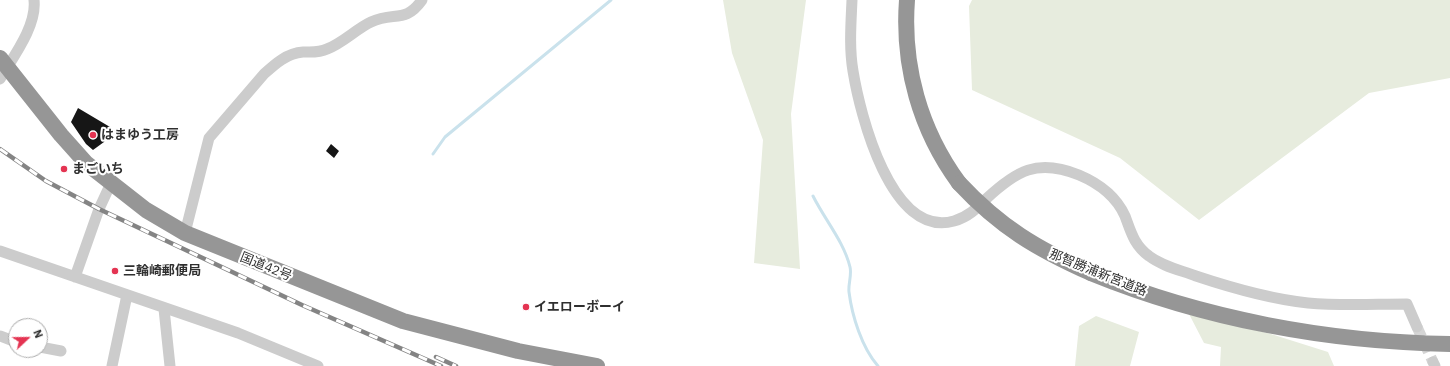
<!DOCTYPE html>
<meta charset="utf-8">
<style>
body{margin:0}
#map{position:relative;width:1450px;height:366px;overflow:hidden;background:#fff;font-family:"IBM Plex Sans",sans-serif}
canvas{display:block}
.north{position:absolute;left:8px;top:318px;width:40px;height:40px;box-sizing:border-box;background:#fff;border:1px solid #acacac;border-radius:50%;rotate:68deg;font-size:11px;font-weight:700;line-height:16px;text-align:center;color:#2f2f2f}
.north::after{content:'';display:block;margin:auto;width:14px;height:18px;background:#e43452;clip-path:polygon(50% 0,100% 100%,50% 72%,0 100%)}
</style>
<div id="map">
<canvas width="1450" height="366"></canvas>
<div class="north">N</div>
</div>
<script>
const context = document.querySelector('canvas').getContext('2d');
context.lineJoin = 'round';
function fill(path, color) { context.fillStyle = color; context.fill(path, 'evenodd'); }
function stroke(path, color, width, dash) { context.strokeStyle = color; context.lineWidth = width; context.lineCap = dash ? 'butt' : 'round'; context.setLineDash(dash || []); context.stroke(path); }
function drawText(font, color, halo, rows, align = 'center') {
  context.font = font + ' "IBM Plex Sans","Noto Sans JP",sans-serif'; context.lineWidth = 4; context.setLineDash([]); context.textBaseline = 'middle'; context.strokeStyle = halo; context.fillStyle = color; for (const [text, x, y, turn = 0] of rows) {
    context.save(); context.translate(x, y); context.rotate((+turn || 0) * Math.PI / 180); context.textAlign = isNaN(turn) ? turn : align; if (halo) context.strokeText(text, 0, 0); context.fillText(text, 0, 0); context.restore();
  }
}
fill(new Path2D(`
 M723,0H806L791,114L800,269L754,263L763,140L732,53Z
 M972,0H1450V78L1369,93L1199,220L1120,158L972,90L969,6Z
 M1189,314L1271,334L1328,352L1334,366H1220L1221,347L1204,343Z
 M1096,316L1139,332L1130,366H1075L1079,326Z`), '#e7ecde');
stroke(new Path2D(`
 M433,154L445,137L611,0
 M813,196C825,220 844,242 850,267C852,275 848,284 849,292C852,316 862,348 878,366`), '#cae2ec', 3);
fill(new Path2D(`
 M78,108L110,127L104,142L93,150L86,144L71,122Z
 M331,144L339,151L334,158L326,151Z`), '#161616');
stroke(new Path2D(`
 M1417,327L1433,362`), '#d5d5d5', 11, [11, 5.5]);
stroke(new Path2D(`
 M852,0C851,23 849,48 853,71C860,114 891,239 954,221C968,217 976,209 986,199C1016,171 1037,158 1079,175C1098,183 1116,196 1125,216C1131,232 1134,245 1149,256C1162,266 1180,270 1196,276C1232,288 1270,299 1308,303C1341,306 1374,304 1407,304L1417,327
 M0,79C13,57 37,26 34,0
 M185,233L209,138L264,74C275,64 287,53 303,52C311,52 319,53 327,49C343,43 356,29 371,22C394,11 405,24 422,0
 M0,251L238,333L318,366
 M75,277L99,209L111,183
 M164,309L170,366
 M0,336L16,342
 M40,347L61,351
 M1433,362L1435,366
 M112,366L127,295`), '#ccc', 11);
stroke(new Path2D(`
 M907,0C902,66 920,130 959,183
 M0,58L61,135L86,163L146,210L185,233L403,321L518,351L597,366
 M1091,273C1204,319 1328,342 1450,344`), '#969696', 16);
const rail = new Path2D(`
 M0,149L46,181L99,209L302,305L441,366
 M436,357L456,366`);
stroke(rail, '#848484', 4.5);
stroke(rail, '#fff', 3, [9]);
stroke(new Path2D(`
 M959,183C1000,227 1037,249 1091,273`), '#969696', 16);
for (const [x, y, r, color] of [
 [93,135,4,"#e43452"],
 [64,169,4,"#e43452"],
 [115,271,4,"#e43452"],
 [526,307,4,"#e43452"]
]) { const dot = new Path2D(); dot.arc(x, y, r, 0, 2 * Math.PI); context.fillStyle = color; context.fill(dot); stroke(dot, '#fff', 1.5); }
drawText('bold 13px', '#2f2f2f', '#fff', [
 ["はまゆう工房",101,135],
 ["まごいち",72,169],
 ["三輪崎郵便局",123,271],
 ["イエローボーイ",534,307]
], 'left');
drawText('13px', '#2f2f2f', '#fff', [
 ["国道42号",266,267,22],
 ["那智勝浦新宮道路",1098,273,22]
]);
</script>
